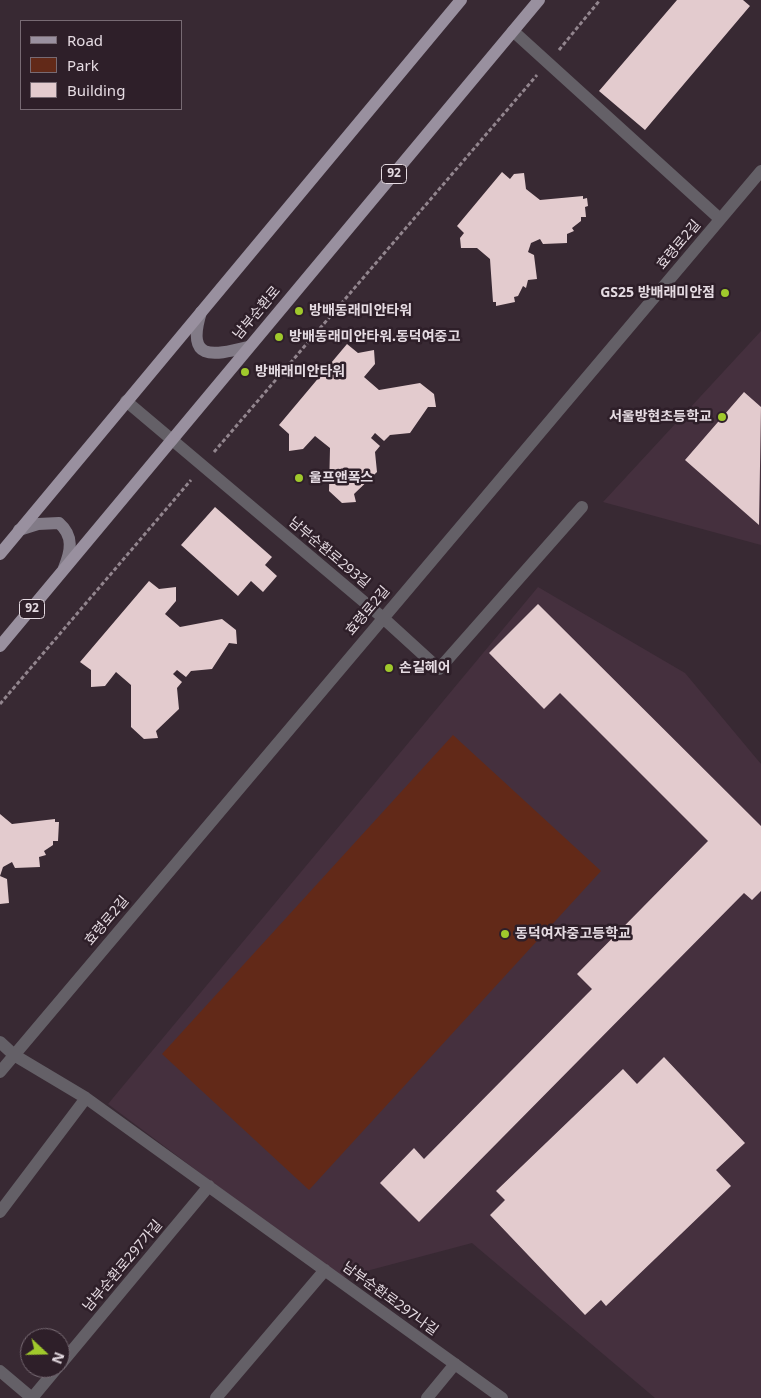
<!DOCTYPE html>
<meta charset="utf-8">
<style>
body{margin:0}
#map{position:relative;width:761px;height:1398px;overflow:hidden;background:#382933;font-family:"Noto Sans",sans-serif}
canvas{display:block}
.legend{position:absolute;left:20px;top:20px;width:162px;height:90px;box-sizing:border-box;background:#2e1f29;border:1px solid #776a73;margin:0;padding:6px 9px;list-style:none;font-size:15px;color:#e5dbe2}
.legend li{display:flex;align-items:center;gap:10px;height:25px}
.legend b{width:25px;border:1px solid #776a73}
.north{position:absolute;left:20px;top:1328px;width:50px;height:50px;box-sizing:border-box;background:#2e1f29;border:1px solid #776a73;border-radius:50%;rotate:111deg;font-size:14px;font-weight:700;line-height:20px;text-align:center;color:#e5dbe2}
.north::after{content:'';display:block;margin:auto;width:18px;height:22px;background:#a0c92c;clip-path:polygon(50% 0,100% 100%,50% 72%,0 100%)}
</style>
<div id="map">
<canvas width="761" height="1398"></canvas>
<ul class="legend">
<li><b style="height:6px;background:#99909f"></b>Road</li>
<li><b style="height:14px;background:#622918"></b>Park</li>
<li><b style="height:14px;background:#e3cbce"></b>Building</li>
</ul>
<div class="north">N</div>
</div>
<script>
const context = document.querySelector('canvas').getContext('2d');
context.lineJoin = 'round';
function fill(path, color) { context.fillStyle = color; context.fill(path, 'evenodd'); }
function stroke(path, color, width, dash) { context.strokeStyle = color; context.lineWidth = width; context.lineCap = dash ? 'butt' : 'round'; context.setLineDash(dash || []); context.stroke(path); }
function drawText(font, color, halo, rows, align = 'center') {
  context.font = font + ' "Noto Sans","Noto Sans KR",sans-serif'; context.lineWidth = 5; context.setLineDash([]); context.textBaseline = 'middle'; context.strokeStyle = halo; context.fillStyle = color; for (const [text, x, y, turn = 0] of rows) {
    context.save(); context.translate(x, y); context.rotate((+turn || 0) * Math.PI / 180); context.textAlign = isNaN(turn) ? turn : align; if (halo) context.strokeText(text, 0, 0); context.fillText(text, 0, 0); context.restore();
  }
}
fill(new Path2D(`
 M761,331V545L603,502Z
 M538,587L685,673L761,764V1398H655L472,1243L340,1278L108,1104Z`), '#45303e');
fill(new Path2D(`
 M453,735L601,871L309,1190L162,1054Z`), '#622918');
fill(new Path2D(`
 M677,0H743L750,6L645,130L599,91Z
 M502,172L510,179L514,174L524,173L526,189L540,200L583,196V199L587,198L588,206L585,207L586,217H581V221L572,228L574,231L567,234V243L543,244L540,239L531,243L528,252L534,255L537,279L528,280L526,288L523,286L518,296L514,297L515,302L496,306V302H493L490,259L477,248H461L460,238L464,233L457,226Z
 M347,344L358,353L374,350L375,364L364,377L379,390L420,383L434,394L436,407H428L410,433L390,435L384,441L375,433L371,438L380,446L375,452L377,472L354,494L356,502L342,503L329,491L330,448L315,436L303,449L289,451V434L279,425Z
 M744,392L761,407L759,525L685,460Z
 M215,507L272,557L265,565L277,576L263,592L251,581L238,596L181,545Z
 M149,581L159,589L176,587V601L165,614L180,627L222,619L236,630L237,644L229,643L212,669L191,671L186,677L177,670L173,674L182,682L177,688L179,709L156,731L158,738L144,739L131,727V685L116,672L105,686L91,687V670L80,662Z
 M538,604L761,826V891L752,900L744,893L419,1222L380,1183L414,1148L424,1159L592,989L577,974L708,841L560,693L544,709L489,653Z
 M0,814L12,824L55,819V822H59L58,841H53V845L44,851L46,855L39,857L40,867L15,868L12,862L3,867L0,876Z
 M0,876L7,879L9,903L0,904Z
 M664,1057L745,1143L716,1170L731,1186L606,1306L601,1300L585,1315L490,1215L505,1200L496,1191L623,1069L637,1084Z`), '#e3cbce');
stroke(new Path2D(`
 M559,50L600,0
 M214,452L537,75
 M0,704L191,480`), '#92858e', 3, [4, 2.5]);
stroke(new Path2D(`
 M513,31L720,219
 M126,401L382,617L439,669L582,507
 M0,1042L14,1055L86,1098L502,1398
 M0,1072L761,171
 M0,1212L86,1098
 M60,1365L209,1186
 M0,1371L32,1398
 M32,1398L57,1368
 M216,1398L325,1270
 M427,1398L455,1364`), '#646067', 12);
stroke(new Path2D(`
 M201,312C186,361 211,356 248,347
 M19,530L38,524L59,523C74,536 71,551 64,568`), '#827b87', 12);
stroke(new Path2D(`
 M0,554L461,0
 M0,646L539,0`), '#99909f', 12);
for (const [x, y, r, color] of [
 [725,293,5,"#a0c92c"],
 [299,311,5,"#a0c92c"],
 [279,337,5,"#a0c92c"],
 [245,372,5,"#a0c92c"],
 [722,417,5,"#a0c92c"],
 [299,478,5,"#a0c92c"],
 [389,668,5,"#a0c92c"],
 [505,934,5,"#a0c92c"]
]) { const dot = new Path2D(); dot.arc(x, y, r, 0, 2 * Math.PI); context.fillStyle = color; context.fill(dot); stroke(dot, '#2e1f29', 2); }
for (const [x, y, w] of [
 [394,174,25],
 [32,609,25]
]) { const box = new Path2D(); box.roundRect(x - w / 2, y - 9.5, w, 19, 4); context.fillStyle = '#2e1f29'; context.fill(box); stroke(box, '#e5dbe2', 1); }
drawText('bold 12px', '#e5dbe2', null, [
 ["92",394,174],
 ["92",32,609]
]);
drawText('14px', '#e5dbe2', '#2e1f29', [
 ["효령로2길",679,245,-50],
 ["남부순환로",257,313,-50],
 ["남부순환로293길",329,553,40],
 ["효령로2길",368,611,-50],
 ["효령로2길",107,921,-50],
 ["남부순환로297가길",123,1266,-50],
 ["남부순환로297나길",390,1299,36]
]);
drawText('bold 14px', '#e5dbe2', '#2e1f29', [
 ["GS25 방배래미안점",715,293,"right"],
 ["방배동래미안타워",309,311],
 ["방배동래미안타워.동덕여중고",289,337],
 ["방배래미안타워",255,372],
 ["서울방현초등학교",712,417,"right"],
 ["울프앤폭스",309,478],
 ["손길헤어",399,668],
 ["동덕여자중고등학교",515,934]
], 'left');
</script>
